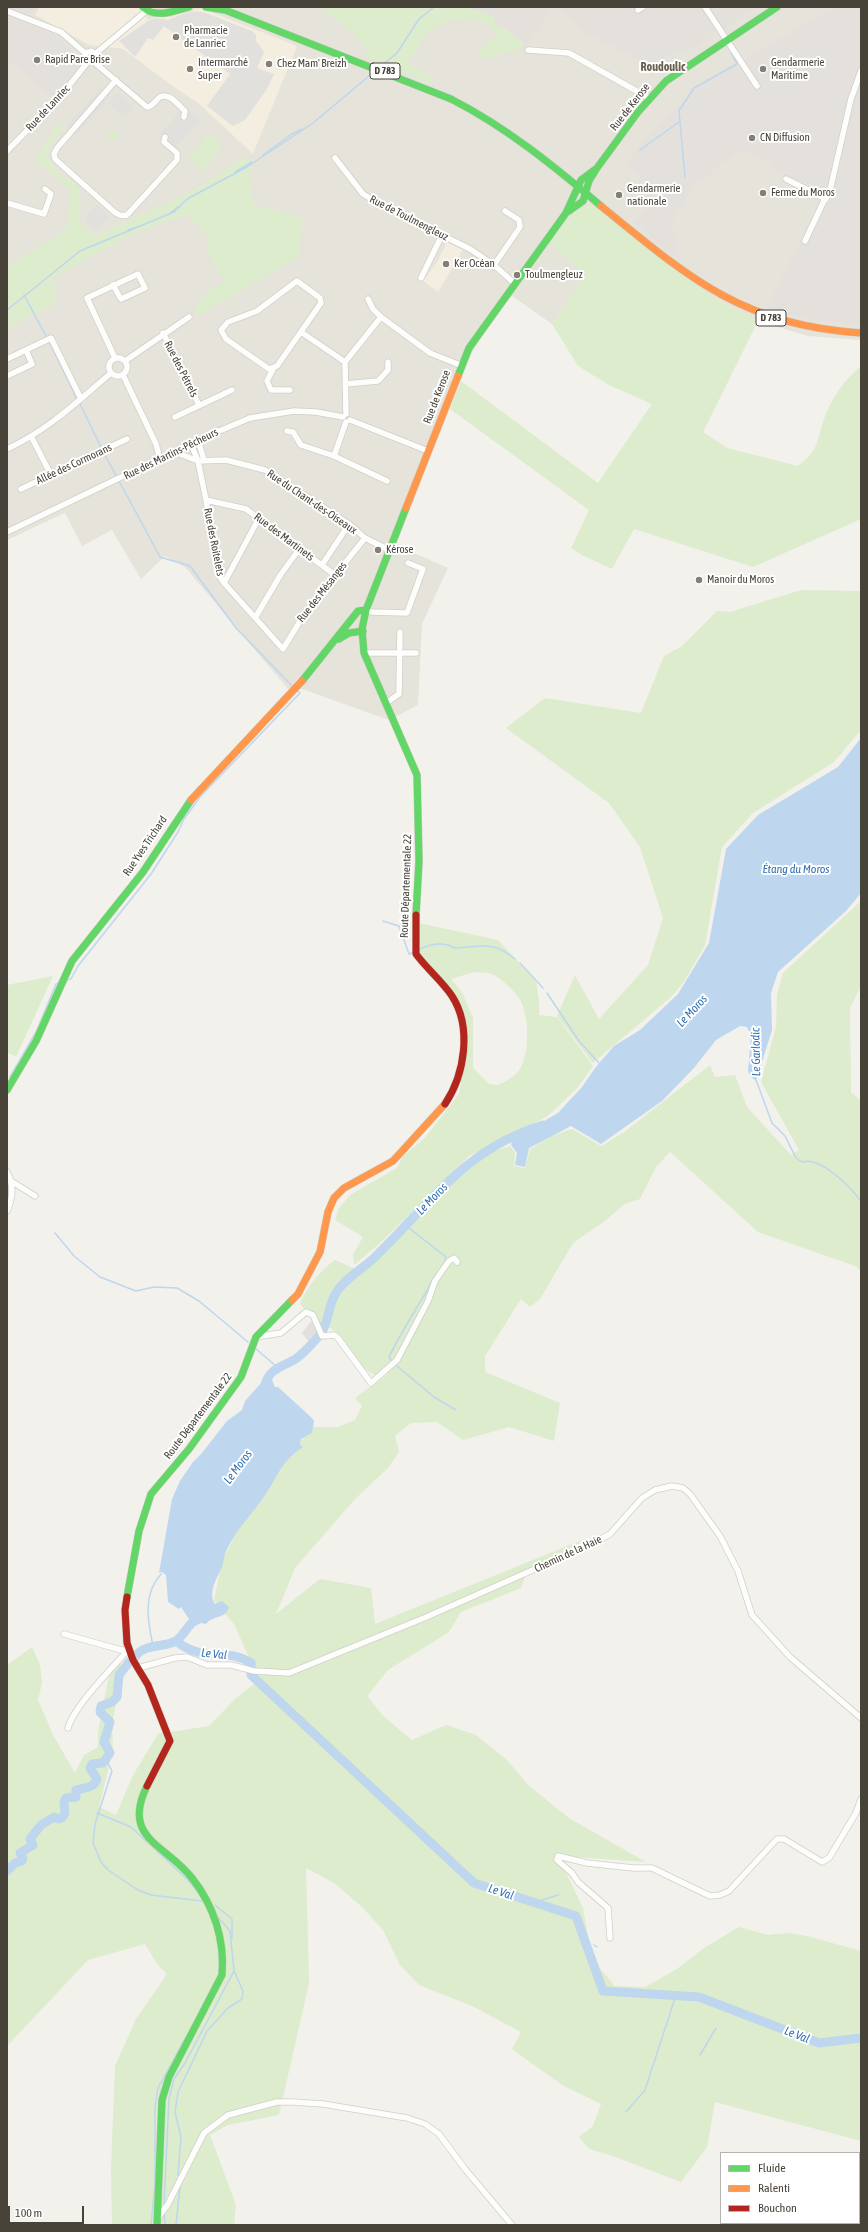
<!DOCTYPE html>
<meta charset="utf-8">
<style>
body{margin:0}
#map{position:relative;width:868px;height:2232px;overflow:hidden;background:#f2f1ec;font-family:"Asap Condensed",sans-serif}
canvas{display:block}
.frame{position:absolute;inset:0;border:8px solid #484338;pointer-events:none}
.legend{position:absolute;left:720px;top:2152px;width:140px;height:72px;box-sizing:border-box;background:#fff;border:1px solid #b6b4af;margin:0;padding:5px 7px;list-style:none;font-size:12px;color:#484338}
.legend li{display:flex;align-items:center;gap:8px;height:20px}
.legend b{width:20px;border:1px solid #b6b4af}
.scale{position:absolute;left:8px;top:2206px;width:76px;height:18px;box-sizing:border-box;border:2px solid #484338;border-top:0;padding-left:5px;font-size:12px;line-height:14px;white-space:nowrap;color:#484338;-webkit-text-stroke:3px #fff;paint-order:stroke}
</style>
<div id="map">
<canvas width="868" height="2232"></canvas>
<div class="frame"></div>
<ul class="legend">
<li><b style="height:5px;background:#63d668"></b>Fluide</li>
<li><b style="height:5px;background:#ff974d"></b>Ralenti</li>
<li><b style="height:5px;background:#b3261e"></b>Bouchon</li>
</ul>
<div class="scale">100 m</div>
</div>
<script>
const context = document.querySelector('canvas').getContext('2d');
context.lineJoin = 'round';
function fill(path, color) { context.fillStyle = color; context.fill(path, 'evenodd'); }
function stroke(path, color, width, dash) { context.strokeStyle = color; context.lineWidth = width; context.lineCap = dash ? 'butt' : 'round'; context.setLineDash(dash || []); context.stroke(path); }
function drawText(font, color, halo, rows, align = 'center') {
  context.font = font + ' "Asap Condensed",sans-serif'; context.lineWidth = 4; context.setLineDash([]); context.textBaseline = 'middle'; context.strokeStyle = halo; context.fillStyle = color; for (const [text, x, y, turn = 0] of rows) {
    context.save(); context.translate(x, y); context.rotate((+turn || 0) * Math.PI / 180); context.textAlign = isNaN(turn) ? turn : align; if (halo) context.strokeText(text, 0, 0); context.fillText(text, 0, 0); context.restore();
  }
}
fill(new Path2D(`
 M7,7H861V340L808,336L758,321L711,296L661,260L586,275L552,324L512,296L493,318L466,363L396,545L448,568L422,624L418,705L389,720L302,689H288L185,567L165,556L141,579L112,530L82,546L65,513L7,540Z`), '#e5e3da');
fill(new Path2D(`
 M39,7H140L148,20L155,17H172L191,10L203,9L297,46L253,154L197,102L175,88L123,49L89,45L35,15Z
 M447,242L463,250L438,292L423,281L437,262Z`), '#f4eee0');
fill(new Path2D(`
 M7,7H34L30,15L69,47L82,66L54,98L20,68L7,61Z
 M462,7H553L526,46L515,49L476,15Z
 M561,7H756L683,55L679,50L667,56L656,68L578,29Z
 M835,7H861V324L802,318L766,308L827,191L772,170L773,164L752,153L744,151L737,153L718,166L701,183L696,180L671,224L681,262L635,223L660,193L626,165L642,142L699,85Z`), '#e4e1dc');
fill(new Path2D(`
 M318,7H473L471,9L493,16L496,26L502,27L524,43L521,49L483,59L479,54L480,49L497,33L478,19L449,21L429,32L416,52L407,62L434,78L430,84L367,58L364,54L368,52C360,36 334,17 318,7Z
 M57,124H61L63,128L52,143L47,156L62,176L71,180L79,187V223L96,236L186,194L248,155L253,204L303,218L299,257L198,316L194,309L206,293L224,281L208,254V236L188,215L131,234L53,278L57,303L7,328V266L66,230L71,191L35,160Z
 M108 135a5 5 0 1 1 10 0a5 5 0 1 1-10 0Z
 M209,133L223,145L202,170L188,158Z
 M590,204L711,296L758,321L703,432L727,448L798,466C818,450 816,445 823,422C830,400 844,380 861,366V519L753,567L634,529L612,569L582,555L571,548L589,510L450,409L461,381L598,483L652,404L609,385L578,366L552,324L585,275L549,243L574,211Z
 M801,590L861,591V730L834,762L753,813L722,847L705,945L685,980L672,996L593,1063L557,1016L575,975L599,1019L648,965L663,918L640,847L609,803L506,728L545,698L641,713L664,656L682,646L717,611L730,612Z
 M861,901V986L850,1008L851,1092L861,1101V1271L855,1266L758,1232L670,1152L656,1167L640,1199L625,1204L605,1221L573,1243L540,1299L530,1307L521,1299L485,1356V1372L560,1403L554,1441L509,1427L463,1440L437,1422L411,1423L395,1436L399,1452L388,1468L355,1499L295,1568L276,1614L320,1579L371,1588L375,1624L587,1538L525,1576L521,1588L461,1612L449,1632L388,1670L367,1696L384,1717L412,1740L446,1725L476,1735L506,1759L528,1785L569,1818L646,1862L558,1856L583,1908L592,1959L615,1986L645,1987L677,1969L704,1948L739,1927L768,1935L788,1933L807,1936L861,1951V2141L715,2102L707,2147L681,2182L613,2156L589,2149L579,2137L593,2126L601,2104L562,2085L512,2049L521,2032L472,2006L419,1985L400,1965L383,1930L363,1908L334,1883L306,1868L309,1983L279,2115L228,2125L210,2135L236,2205L234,2225H112L111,2169L115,2066L136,2019L167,1974L157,1964L145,1944L88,1960L7,2046V1665L32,1647L40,1665L42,1683L38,1700L53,1735L75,1773L84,1755L98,1747V1732L110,1671L120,1660L122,1676L112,1723L113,1750L99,1807L116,1815L133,1775L158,1734L209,1726L236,1698L259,1680L234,1624L214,1601L222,1560L249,1510L279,1465L314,1427H338L355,1420L362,1406L355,1398L388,1374L375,1375L364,1369L341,1336L325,1324H318L300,1304C307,1286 320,1271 335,1260L362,1272L400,1227L430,1204L447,1183L475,1157L510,1146L515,1153L514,1166L525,1168L530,1149L551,1136L572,1129L601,1146L623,1133L710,1065L715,1077L735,1075L747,1107L791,1155L799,1150L761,1082L776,1027L777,995L783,973Z
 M419,923L498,940L536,981L539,1000V1015L557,1017L593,1066L577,1088L549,1115L502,1142L470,1155L379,1244L354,1265L353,1254L363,1237L335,1220L339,1208L350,1195L397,1168L403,1156L424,1139L459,1094L466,1051L464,1015L416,954ZM474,972C479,973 487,972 492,974C500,977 514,991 519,998C530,1014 531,1060 516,1074C511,1079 504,1082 498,1085L489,1084L473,1068V1018L462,992L451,979Z
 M53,976L16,1057L7,1052V985Z`), '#ddeccd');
fill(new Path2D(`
 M190,11L203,12L252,31L256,35V41L264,52L257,68L274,74L267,89L245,120L233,126L207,106L230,74L164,26L153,40L148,38L135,57L119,41L148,21L155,18L168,20Z
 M101,88L111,96L77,134L67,126Z
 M117,94L134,108L125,118L109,104Z
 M185,106L200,120L175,148L160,134Z
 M97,205L109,216L96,231L84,219Z
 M311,1321L317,1331L308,1341L302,1333Z`), '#e1e0dc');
fill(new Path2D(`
 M861,738V893L846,911L778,972L771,993L772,1030L756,1081L750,1076L748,1071L751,1036L747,1027L740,1026L716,1040L694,1068L662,1101L601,1144L571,1126L529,1148L525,1167L515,1165L517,1153L511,1145L512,1140L558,1113L582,1087L595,1068L614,1046L640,1030L678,994L709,943L726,849L758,815L838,767Z
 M270,1373L272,1375L271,1377L275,1387H278L312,1418L314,1421L312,1433L301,1439L300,1445L303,1447C279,1462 277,1480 261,1501C249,1517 236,1531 227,1549C223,1557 224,1564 221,1569C216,1580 208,1593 215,1604L222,1601L229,1607C225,1620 212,1615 206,1624L201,1623L182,1633L180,1630L185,1626L189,1619L181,1607L179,1609L168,1602L166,1575L162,1572L159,1573L172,1499L180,1481L193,1462L202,1453L227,1421L242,1410L245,1401Z`), '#bed6ee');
stroke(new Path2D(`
 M380,67L397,53L419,19L434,7
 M640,150L679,122
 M263,155L292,134L302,129
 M235,172L252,162
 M685,177L679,111L694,88L737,64L731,52
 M170,213L181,205
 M128,230L141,226
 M24,295L47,338
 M7,310L80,251L174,212L187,199L247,167L313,123L375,71
 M49,341L77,399
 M79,402L102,449
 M103,452L117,477
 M119,481L160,557L190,566L236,628L293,687
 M383,921L399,926L409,954L412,953
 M420,949C428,945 439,943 448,945C450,946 454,948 456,948C481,947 493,940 515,959
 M520,963L543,988
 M66,980L71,979L78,966L151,874L178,832L184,819L200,797L300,693L298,691
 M547,993L579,1041L599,1063
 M10,1077L36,1032L56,984L59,983
 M756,1080L772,1123L785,1136L796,1158L802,1162C821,1156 850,1187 861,1201
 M405,1225L446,1257L444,1264
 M55,1233L74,1256L100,1277L136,1291L154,1287L177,1288L199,1301L248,1342
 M255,1348L277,1367
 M391,1360L389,1357C400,1335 412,1315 425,1294C430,1286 432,1279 438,1272
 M397,1366L434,1397L456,1410
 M153,1646C148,1622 142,1595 161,1574
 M105,1757L112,1771L95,1824L93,1843L101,1862L108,1870L138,1890L151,1895L202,1901
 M97,1813L131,1827L188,1880L201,1896
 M539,1901L558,1895
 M215,1905L232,1919V1938
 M594,1945L597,1947
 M700,2055L716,2028
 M626,2112L645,2090L676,1995
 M178,2175L181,2137L175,2112L178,2092L207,2031L228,2008L242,1999L243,1991L234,1971
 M164,2205L169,2099L174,2079L185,2063L234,1971L230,1931L217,1916
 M164,2213L165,2225
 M151,2225L155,2183V2107L158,2088L187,2035
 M176,2225L180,2185`), '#bed6ee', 1.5);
stroke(new Path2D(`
 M265,1385C269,1369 281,1367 294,1360C302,1355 311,1345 318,1337C329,1326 327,1307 336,1293C344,1279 362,1269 374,1258C430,1204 464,1149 543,1125
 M178,1640L180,1644C206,1662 226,1647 251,1663V1675L474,1883L576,1916L603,1991L699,1997L819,2043L861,2038
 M135,1657C144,1643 164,1648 176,1641C181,1638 186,1629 191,1624
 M7,1871L15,1863L22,1861L23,1858L20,1853L33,1845L30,1839L41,1825L54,1817L59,1819C68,1815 64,1809 64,1802L66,1798L76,1797V1790C85,1787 93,1789 97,1779L90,1768L92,1764L103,1763L110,1753L104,1742L110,1722L100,1712L101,1706L112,1702L117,1697L119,1675L129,1662`), '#bed6ee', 9);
const street = new Path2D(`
 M705,7L757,86
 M638,10L643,7
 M7,11L61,32L85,53
 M528,50L569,53L649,98
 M95,54L151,7
 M94,62L147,107C154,106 155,100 160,97C170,92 179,106 185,111L184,117
 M87,63L84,59L85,53L91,51L95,54
 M116,80L57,148L54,154L55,159L111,209C117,214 120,217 127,215L177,160V153L164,142L165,137
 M7,151L59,98L87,63
 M335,158L363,194L383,206L470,249L494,265L514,283
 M786,179L826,199
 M7,203L44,214L51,194L45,189
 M805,241L831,186L851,99L861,71
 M494,265L520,227L519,220L505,211
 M421,278L442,235
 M297,281L320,298L321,303L277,366L269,369L226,339L221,330L228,322L257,311Z
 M113,285L121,299L145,288L138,274L87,298L115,358
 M368,299L373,309L381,317L430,353L460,365
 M301,332L345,362
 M163,333L199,405
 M109 367a9 9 0 1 1 18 0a9 9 0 1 1-18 0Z
 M7,359L51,338L81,399
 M125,361L189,317
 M273,369L267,381L271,390H290
 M123,375L156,444L160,459
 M7,376L32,364L26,350
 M345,384L378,381L388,370V362
 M346,414L345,362L381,317
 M175,417L232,390
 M350,420L428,451
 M287,431L293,432L301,445L334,456L346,422
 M32,438L51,475
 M198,440L204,460
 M191,444L198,461L206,500L219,575L224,583L283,649L305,613L365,538
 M7,449C48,430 77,402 111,373
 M175,452L198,461L226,460L265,470L349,524L365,538L389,550
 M334,456L387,481
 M21,489L127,439
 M206,500L246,509L335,575
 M7,532L198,440L250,418L294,411L316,412L343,417
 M322,565L349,524
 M224,583L259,518
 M366,610L372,612L407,613L423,569L408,563
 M255,618L281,574L300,548
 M364,653H416
 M386,703L399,694L400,632
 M7,1172C14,1185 13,1198 7,1211
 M11,1181L35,1196
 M256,1337L281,1333L306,1312L313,1315L322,1336L334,1335L338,1338L371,1383L397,1360L428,1301L435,1281L449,1261L454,1258L457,1262
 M64,1634L121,1650H128
 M138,1668L175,1658L187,1657L207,1665H231L254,1671L289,1673L424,1618L596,1542L610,1534L642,1498L655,1490L672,1486L683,1488L690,1494L720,1536L738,1571L752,1615L790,1657L861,1718
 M68,1728C74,1706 112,1668 128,1650
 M610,1938L608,1908L578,1882L572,1873L557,1860L558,1856L587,1863L633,1868H652L710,1896L720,1895L729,1891L777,1839H784L822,1862L829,1858L856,1813L861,1799
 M157,2219L168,2204L204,2133L228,2115L277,2102H293L323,2104L407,2118L425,2124L439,2134L465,2169L512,2225`);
const fast = new Path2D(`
 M143,7C156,19 174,11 189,7
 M206,7L225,10L451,99C506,127 554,166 601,206
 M569,211L583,201L589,181L597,168L638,112L666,81L777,7
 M458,376L469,348L566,213L581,180L597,168
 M406,508L366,610L362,629L364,653L417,775L419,861L416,915
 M339,639L349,633L363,631
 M302,681L358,611L366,610
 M7,1090L36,1041L72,961L143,872L191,800
 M127,1597L139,1531L151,1494L189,1449L241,1377L256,1337L292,1300
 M147,1786C121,1839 166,1844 192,1878C214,1906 225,1940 222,1975L169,2077L162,2100L157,2225`);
const slow = new Path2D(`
 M601,206C689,278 742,325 861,333
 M406,508L458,376
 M191,800L302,681
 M292,1300L298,1294L320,1252L328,1212L334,1198L344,1188L393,1161L445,1104`);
const jam = new Path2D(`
 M416,915V954C427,969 442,981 452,996C472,1027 465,1074 445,1104
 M127,1597L125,1610L127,1643L133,1660L148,1685L170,1741L147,1786`);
stroke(street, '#d0cfca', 7);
stroke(fast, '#d0cec3', 8);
stroke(slow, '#d0cec3', 8);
stroke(jam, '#d0cec3', 8);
stroke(street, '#fdfdfc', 5.5);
stroke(fast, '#63d668', 7);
stroke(slow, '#ff974d', 7);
stroke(jam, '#b3261e', 7);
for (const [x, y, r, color] of [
 [176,37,4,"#848077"],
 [37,60,4,"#848077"],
 [269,64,4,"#848077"],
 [190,69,4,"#848077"],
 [763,69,4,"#848077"],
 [752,138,4,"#848077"],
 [763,193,4,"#848077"],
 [619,195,4,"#848077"],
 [446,264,4,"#848077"],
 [517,275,4,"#848077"],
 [378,550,4,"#848077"],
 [699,580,4,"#848077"]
]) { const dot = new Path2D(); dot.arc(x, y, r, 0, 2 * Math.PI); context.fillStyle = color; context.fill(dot); stroke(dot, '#fff', 1.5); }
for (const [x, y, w] of [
 [385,71,30],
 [771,318,30]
]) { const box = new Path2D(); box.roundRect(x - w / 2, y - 8, w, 16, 3); context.fillStyle = '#fff'; context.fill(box); stroke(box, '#484338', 1); }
drawText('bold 10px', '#484338', null, [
 ["D 783",385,71],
 ["D 783",771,318]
]);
drawText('11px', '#484338', '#fff', [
 ["Pharmacie",184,31],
 ["de Lanriec",184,44],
 ["Rapid Pare Brise",45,60],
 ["Intermarché",198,63],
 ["Super",198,76],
 ["Gendarmerie",771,63],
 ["Maritime",771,76],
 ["Chez Mam' Breizh",277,64],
 ["CN Diffusion",760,138],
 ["Gendarmerie",627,189],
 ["nationale",627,202],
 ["Ferme du Moros",771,193],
 ["Ker Océan",454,264],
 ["Toulmengleuz",525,275],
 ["Kérose",386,550],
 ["Manoir du Moros",707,580]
], 'left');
drawText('11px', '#484338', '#fff', [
 ["Rue de Kerose",630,107,-52],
 ["Rue de Lanriec",48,108,-47],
 ["Rue de Toulmengleuz",409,218,27],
 ["Rue des Pétrels",181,369,63],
 ["Rue de Kerose",437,397,-69],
 ["Rue des Martins-Pêcheurs",171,454,-26],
 ["Allée des Cormorans",74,464,-25],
 ["Rue du Chant-des-Oiseaux",312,502,34],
 ["Rue des Martinets",284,537,37],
 ["Rue des Roitelets",214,542,79],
 ["Rue des Mésanges",322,592,-52],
 ["Rue Yves Trichard",145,846,-56],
 ["Route Départementale 22",406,886,-88],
 ["Route Départementale 22",198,1416,-53],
 ["Chemin de la Haie",568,1554,-25]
]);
drawText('bold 12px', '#6a624f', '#fff', [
 ["Roudoulic",663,67]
]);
drawText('italic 12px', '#3371b2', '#fff', [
 ["Étang du Moros",796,869],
 ["Le Moros",692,1011,-47],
 ["Le Garlodic",756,1052,-91],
 ["Le Moros",432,1199,-46],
 ["Le Moros",238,1467,-53],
 ["Le Val",214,1654,6],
 ["Le Val",501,1892,18],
 ["Le Val",797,2035,21]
]);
</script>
